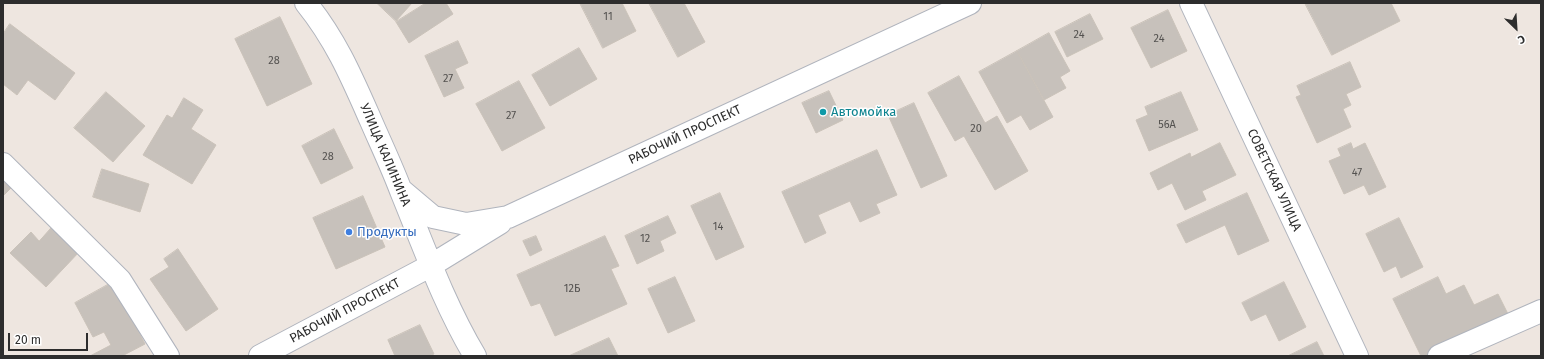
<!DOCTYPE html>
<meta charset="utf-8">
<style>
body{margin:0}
#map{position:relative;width:1544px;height:359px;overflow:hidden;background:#eee6e0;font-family:"Fira Sans",sans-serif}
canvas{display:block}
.frame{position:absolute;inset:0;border:4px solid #2d2d2d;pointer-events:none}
.north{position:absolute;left:1496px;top:8px;width:40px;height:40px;-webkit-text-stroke:3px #fff;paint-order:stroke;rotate:155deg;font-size:11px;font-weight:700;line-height:16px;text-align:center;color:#2d2d2d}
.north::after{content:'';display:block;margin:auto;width:14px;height:18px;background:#2d2d2d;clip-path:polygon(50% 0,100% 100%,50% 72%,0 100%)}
.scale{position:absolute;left:8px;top:333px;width:80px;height:18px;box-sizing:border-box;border:2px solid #2d2d2d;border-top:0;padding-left:5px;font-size:12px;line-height:14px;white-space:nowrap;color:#2d2d2d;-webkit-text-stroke:3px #fff;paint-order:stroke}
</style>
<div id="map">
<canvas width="1544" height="359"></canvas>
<div class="frame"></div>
<div class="north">С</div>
<div class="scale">20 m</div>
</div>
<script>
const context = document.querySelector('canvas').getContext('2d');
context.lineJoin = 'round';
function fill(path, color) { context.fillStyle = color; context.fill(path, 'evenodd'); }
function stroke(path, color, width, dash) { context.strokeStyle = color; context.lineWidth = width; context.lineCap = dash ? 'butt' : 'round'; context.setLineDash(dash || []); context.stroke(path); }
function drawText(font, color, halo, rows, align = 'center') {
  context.font = font + ' "Fira Sans",sans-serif'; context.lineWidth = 3; context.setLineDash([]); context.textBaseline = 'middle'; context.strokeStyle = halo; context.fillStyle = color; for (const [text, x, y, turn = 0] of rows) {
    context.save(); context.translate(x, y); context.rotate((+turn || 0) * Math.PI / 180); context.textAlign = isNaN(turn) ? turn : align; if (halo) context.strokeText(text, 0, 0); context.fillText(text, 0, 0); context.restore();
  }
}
const building = new Path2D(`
 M377,3H412L396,21Z
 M426,3H446L453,14L409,43L396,22Z
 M580,3H622L636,31L603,48Z
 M649,3H684L705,42L678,57Z
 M1305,3H1391L1400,21L1332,55Z
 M1168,10L1187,51L1151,68L1131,28Z
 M1090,14L1103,39L1067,57L1055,32Z
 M280,17L312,84L267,106L235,39Z
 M10,24L75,73L55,100L28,80L17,95L3,84V34Z
 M1049,33L1070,71L1060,77L1066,88L1044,100L1017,51Z
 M458,41L468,63L455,69L464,88L444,97L425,56Z
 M579,48L597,79L550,106L532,75Z
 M1017,51L1053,117L1030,130L1021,115L1007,123L979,72Z
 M1350,62L1361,87L1346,94L1351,105L1343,109L1351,127L1317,143L1296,97L1301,95L1297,86Z
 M959,76L985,123L997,116L1028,171L995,190L964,136L955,141L928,93Z
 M519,81L545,128L502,151L476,104Z
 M829,91L843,120L816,133L802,103Z
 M106,92L145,126L113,162L74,128Z
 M1181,92L1198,130L1149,151L1136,120L1148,115L1145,107Z
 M184,98L203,110L191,129L216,145L192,184L143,155L167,115L172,118Z
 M914,103L947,176L921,188L888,115Z
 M334,129L353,168L321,184L302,146Z
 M1220,143L1236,175L1202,191L1206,200L1185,210L1172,183L1158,190L1150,173L1190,153L1191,157Z
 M1351,143L1353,149L1365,143L1386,187L1369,195L1364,185L1344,194L1329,161L1341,156L1338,149Z
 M877,150L897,195L876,204L880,213L860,222L850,201L818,215L826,233L805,243L782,192Z
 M102,169L149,184L140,212L93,197Z
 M3,177L13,186L3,196Z
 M720,193L744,247L716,260L691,206Z
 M1247,193L1269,241L1238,255L1225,225L1186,243L1177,225Z
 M363,196L385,247L336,269L313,218Z
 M668,216L676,233L660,241L664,251L637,264L625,236Z
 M1399,218L1423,267L1401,278L1396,266L1384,272L1366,234Z
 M54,225L80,251L46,287L10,253L31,232L39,241Z
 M536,236L542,250L530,256L523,241Z
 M605,236L619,266L611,269L627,304L555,336L540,303L531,306L517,275Z
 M178,249L218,309L186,331L150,279L169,267L164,259Z
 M675,277L695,321L668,333L648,289Z
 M1438,277L1446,294L1464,285L1474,305L1498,294L1509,316L1427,356H1421L1393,299Z
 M113,282L145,344L122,356H90L111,345L104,332L93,337L75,303Z
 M1284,282L1306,327L1279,341L1266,314L1251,321L1242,303Z
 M420,325L434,354L429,356H395L388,340Z
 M609,338L618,356H569Z
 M1317,342L1324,356H1288Z`);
fill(building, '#c7c1bb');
stroke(building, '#cac2b9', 1);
const minor = new Path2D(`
 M306,3C336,40 352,78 371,121C381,144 392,167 401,191C424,247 444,304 475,356
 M1191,3L1357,356
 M3,164L120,280L168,356
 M401,190L433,217L466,224L508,217L970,3
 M260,356L430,266L500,223
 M1439,356L1541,311`);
stroke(minor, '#b0b4bd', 24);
stroke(minor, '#fff', 22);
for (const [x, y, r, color] of [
 [823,112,4,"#0f9aa8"],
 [349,232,4,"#3f7fe0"]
]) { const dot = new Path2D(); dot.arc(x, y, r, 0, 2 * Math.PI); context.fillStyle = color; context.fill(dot); stroke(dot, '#fff', 1.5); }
drawText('11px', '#545250', null, [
 ["11",608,17],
 ["24",1079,35],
 ["24",1159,39],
 ["28",274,61],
 ["27",448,79],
 ["27",511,116],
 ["56А",1167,125],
 ["20",976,129],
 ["28",328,157],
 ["47",1357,173],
 ["14",718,227],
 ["12",645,239],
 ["12Б",572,289]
]);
drawText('13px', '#0d838f', '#fff', [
 ["Автомойка",831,112]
], 'left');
drawText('13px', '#2d2d2d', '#fff', [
 ["РАБОЧИЙ ПРОСПЕКТ",685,135,-25],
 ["УЛИЦА КАЛИНИНА",385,155,67],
 ["СОВЕТСКАЯ УЛИЦА",1274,180,65],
 ["РАБОЧИЙ ПРОСПЕКТ",345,311,-28]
]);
drawText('13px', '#366cbe', '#fff', [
 ["Продукты",357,232]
], 'left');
</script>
